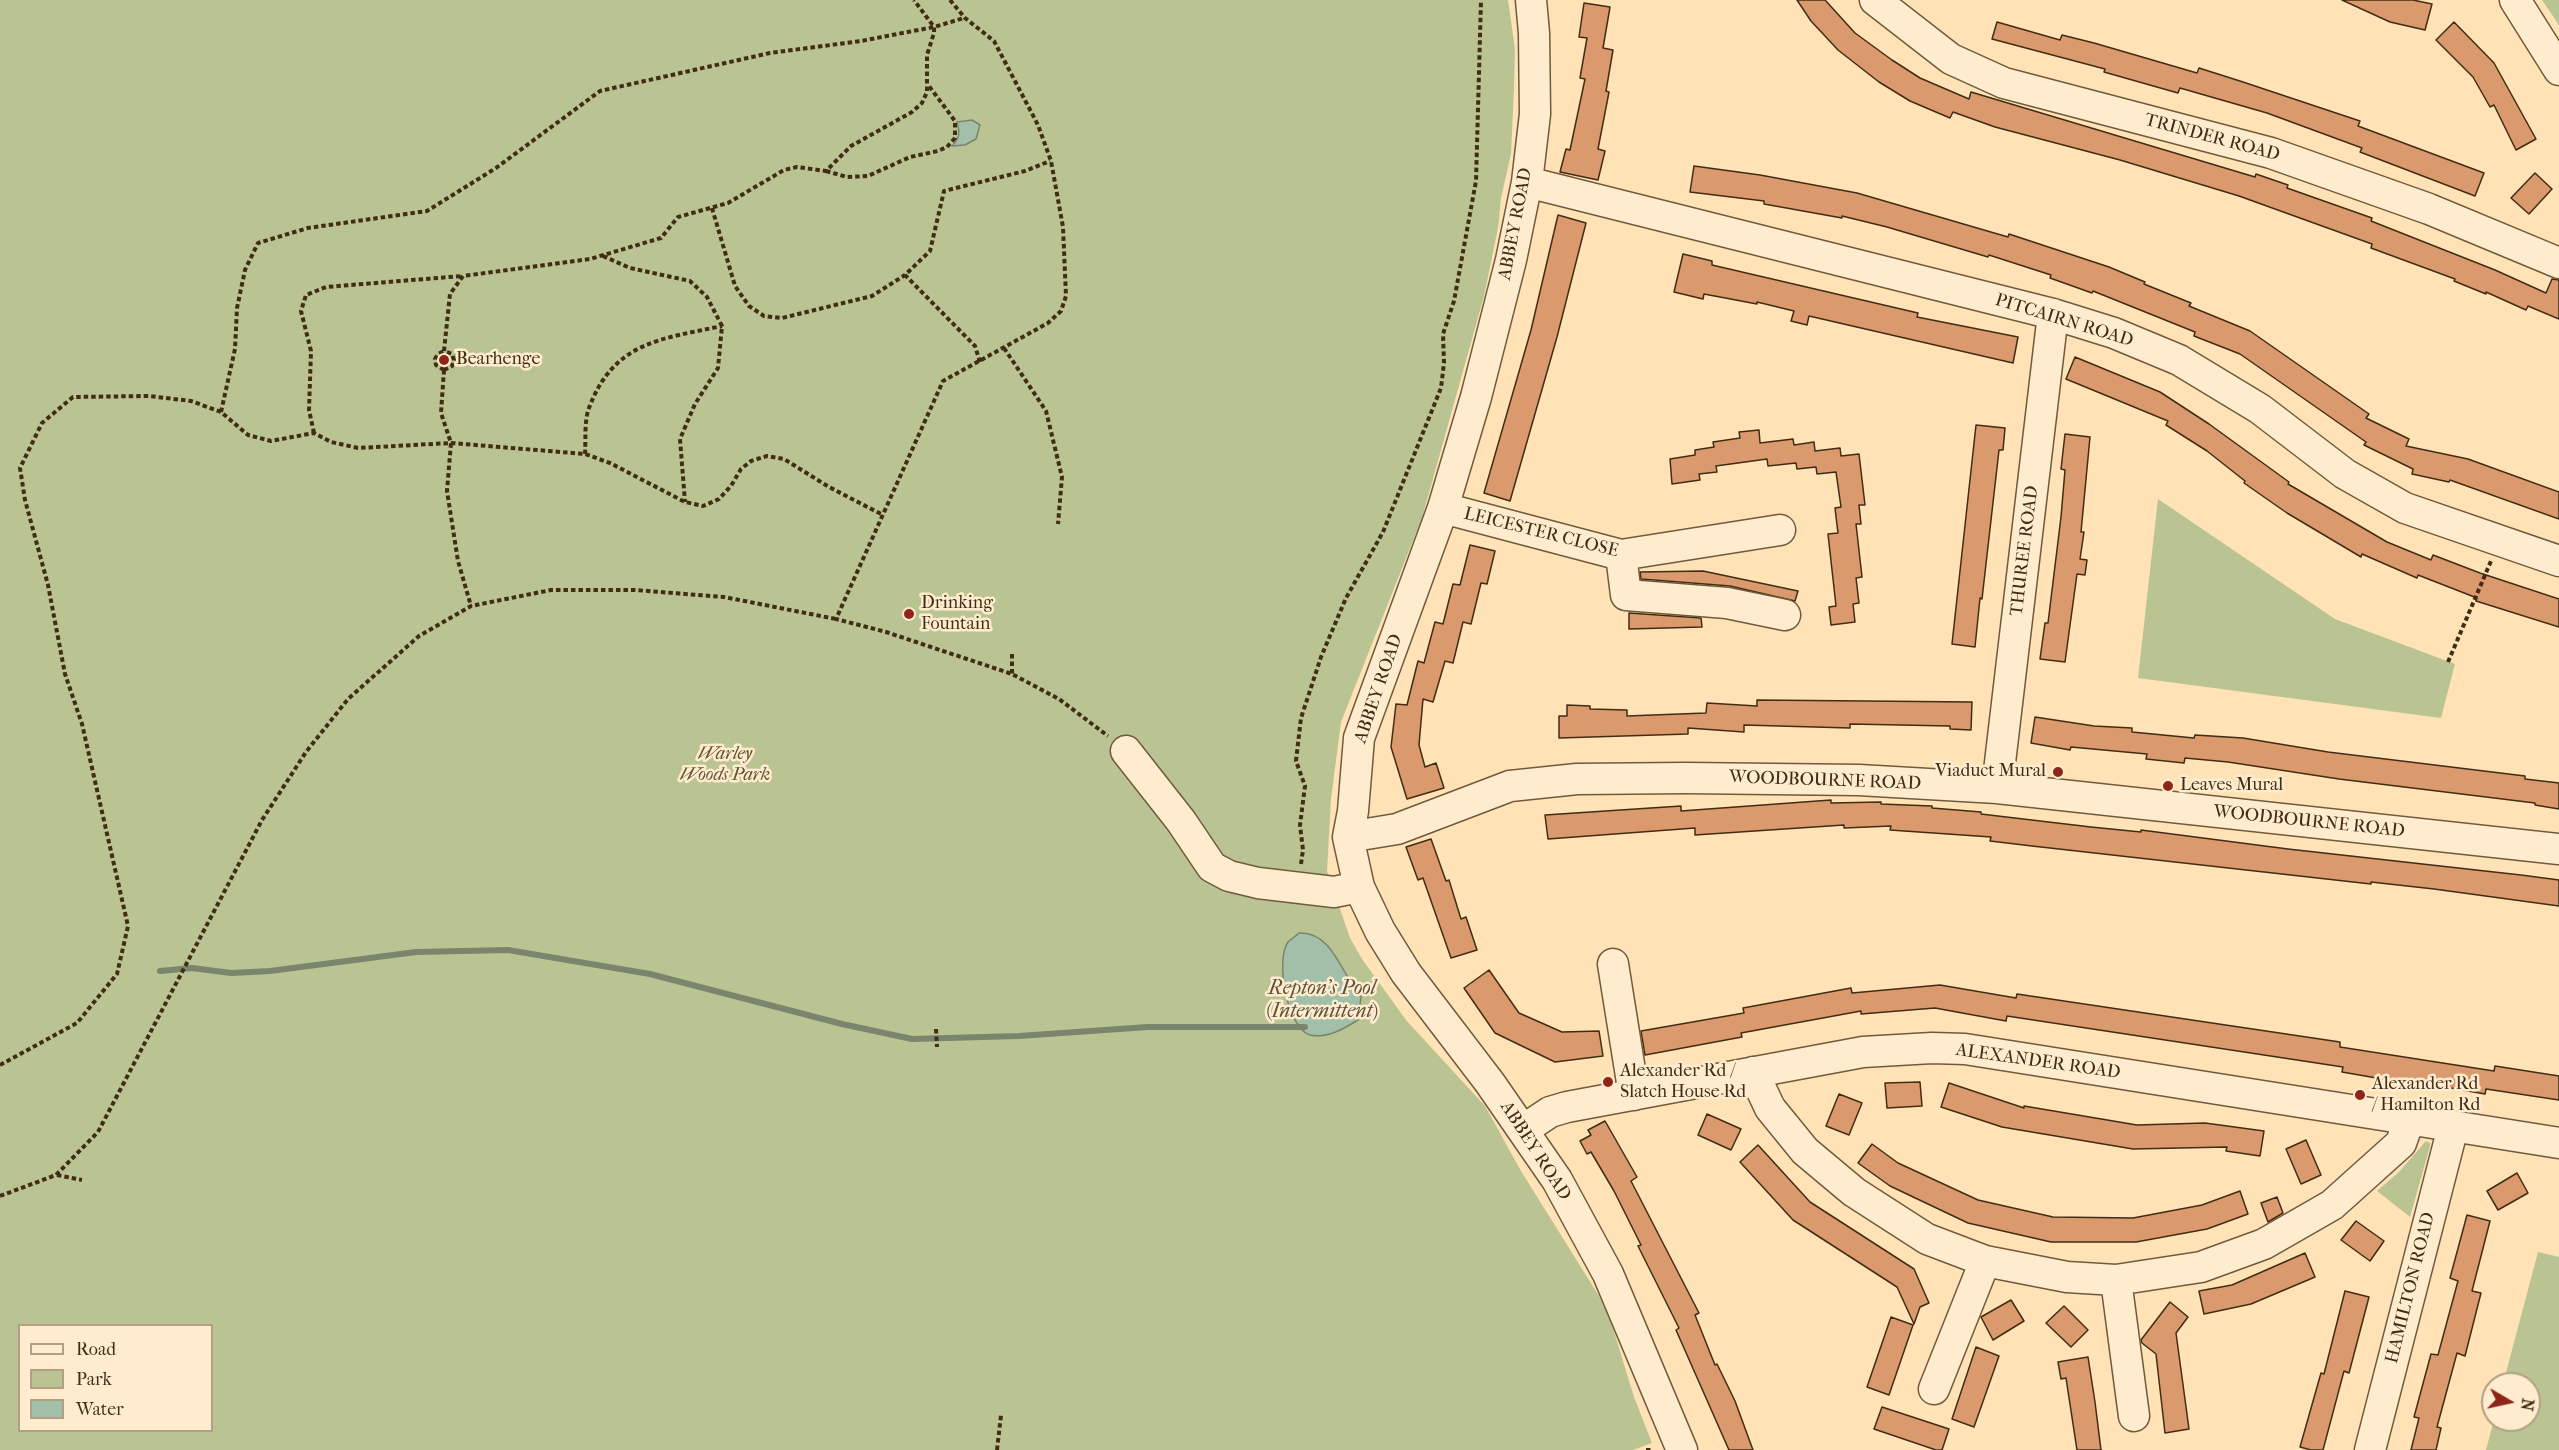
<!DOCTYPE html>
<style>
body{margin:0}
#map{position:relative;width:2559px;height:1450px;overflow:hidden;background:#ffe2b5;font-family:"IM FELL French Canon",serif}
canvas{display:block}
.legend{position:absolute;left:18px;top:1324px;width:195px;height:108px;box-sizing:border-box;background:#ffeccf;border:2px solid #b39f84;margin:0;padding:8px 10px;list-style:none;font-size:18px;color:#412c14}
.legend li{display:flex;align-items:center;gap:12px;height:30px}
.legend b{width:30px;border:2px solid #b39f84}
.north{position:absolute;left:2481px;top:1372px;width:60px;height:60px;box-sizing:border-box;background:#ffeccf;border:2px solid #b39f84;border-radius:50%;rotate:99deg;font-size:16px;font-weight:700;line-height:24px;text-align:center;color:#412c14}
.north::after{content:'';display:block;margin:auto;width:21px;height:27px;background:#8f2418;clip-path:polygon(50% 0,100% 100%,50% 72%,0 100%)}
</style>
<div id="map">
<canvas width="2559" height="1450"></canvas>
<ul class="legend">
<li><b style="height:8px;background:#ffeccf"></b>Road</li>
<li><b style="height:16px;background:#bac493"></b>Park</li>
<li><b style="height:16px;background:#a1bfa9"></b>Water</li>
</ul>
<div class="north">N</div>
</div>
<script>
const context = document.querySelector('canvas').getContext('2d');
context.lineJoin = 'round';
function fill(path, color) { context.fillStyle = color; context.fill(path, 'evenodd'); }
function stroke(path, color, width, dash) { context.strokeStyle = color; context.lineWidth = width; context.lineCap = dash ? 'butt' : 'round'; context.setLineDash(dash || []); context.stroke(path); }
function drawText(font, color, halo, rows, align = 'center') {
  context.font = font + ' "IM FELL French Canon",serif'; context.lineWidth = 5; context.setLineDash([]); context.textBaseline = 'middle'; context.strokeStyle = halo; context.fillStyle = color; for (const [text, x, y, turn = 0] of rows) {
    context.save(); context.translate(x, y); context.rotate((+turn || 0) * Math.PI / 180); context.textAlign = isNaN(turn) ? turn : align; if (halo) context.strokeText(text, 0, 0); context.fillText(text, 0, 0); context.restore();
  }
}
fill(new Path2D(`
 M0,0H1508L1515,49L1514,88L1511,154L1501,198L1498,228L1484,296L1422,518L1341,722L1331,799L1327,871L1350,938L1362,959L1406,1020L1485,1106L1521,1171L1599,1296L1612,1325L1634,1397L1652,1443L1633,1450H0ZM20,1326H212V1430H20Z
 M2542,0H2559V26L2557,22Z
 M2158,499L2335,619L2455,664L2441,718L2138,678Z
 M2426,1141L2430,1143V1146L2410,1217L2377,1191L2399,1172Z
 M2538,1252L2559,1257V1450H2486L2494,1420H2529V1384H2503Z`), '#bac493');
const water = new Path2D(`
 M972,120L980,125L976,139L965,145L952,146C960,138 960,132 957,122Z
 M1299,933C1333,931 1342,976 1361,997L1358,1020C1345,1028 1327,1039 1310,1035C1287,1028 1275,960 1288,942C1291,939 1296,936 1299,933Z`);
fill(water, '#a1bfa9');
stroke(water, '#7b846d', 1.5);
stroke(new Path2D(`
 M160,971L192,968L231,973L270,971L416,952L508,950L650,974L842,1024L912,1039L1019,1036L1148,1027H1305`), '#7b846d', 6);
const building = new Path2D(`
 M1797,0H1825L1855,33L1892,60L1920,78L1969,99L1971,92L2255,177L2256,174L2288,185L2287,188L2372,218L2371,221L2495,270L2546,293L2552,279L2559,280V319L2528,306L2526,310L2486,292V294L2454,281L2455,279L2371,248L2372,244L2239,196L2120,160L1995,127L1953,112L1950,118L1910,101L1879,82L1838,50L1811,21Z
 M2342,0H2413L2432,4L2425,30L2390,22Z
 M1584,3L1610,7L1603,48L1613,50L1606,91L1609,92L1598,149L1605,151L1598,180L1560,172L1566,149L1570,150L1585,79L1580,78L1587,38L1579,37Z
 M1997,22L2060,40L2062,35L2094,43L2197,73L2199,68L2243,82L2360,121L2358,126L2484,173L2475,196L2360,152L2362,148L2267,113L2180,88L2178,93L2104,72L2105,69L1992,39Z
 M2454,22L2494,63L2536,139L2516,150L2494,105L2490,107L2473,77L2436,40Z
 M1694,166L1760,175L1857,193L2008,237L2009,234L2109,267L2145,282L2144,284L2191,303L2189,306L2250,331L2369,414L2366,418L2409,439L2406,446L2468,459L2559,492V519L2450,480L2449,482L2412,474L2413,469L2364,445L2366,442L2240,354L2194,336L2195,332L2093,291L2092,293L2050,278L2051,275L1989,255L1988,257L1887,227L1842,216V218L1764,204V201L1690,192Z
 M2535,173L2552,189L2529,214L2511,198Z
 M1558,215L1586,223L1557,337L1510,501L1484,493L1531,330Z
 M1683,254L1712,261V265L1918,313L1917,317L2018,337L2013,363L1809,316L1807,325L1791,321L1794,311L1757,302V304L1704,294L1703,299L1674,292Z
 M2075,357L2160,392L2209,424L2289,482L2288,484L2387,542L2431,560L2433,555L2480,573L2559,599V627L2476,601L2477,598L2418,575L2417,578L2362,554L2361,557L2287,513L2244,483L2245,481L2207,451L2166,425L2168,421L2066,379Z
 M1976,425L2005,428L2003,450H1999L1982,599L1980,598L1975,647L1952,644Z
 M1759,430L1760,443L1793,439L1794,445L1814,442L1815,451L1840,448L1841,456L1859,454L1865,505H1859L1861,524H1856L1862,577L1856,578L1859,603L1853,604L1855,622L1831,625L1829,607L1836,606L1828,534L1838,533L1835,508L1841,507L1836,472L1817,474L1816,467L1797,469L1796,463L1768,466L1767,459L1716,466L1717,472L1699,474L1700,480L1672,484L1670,459L1695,455V450L1714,447L1713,442L1740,438L1739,432Z
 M2065,434L2090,437L2081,532H2084L2080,559L2087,560L2085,575L2077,574L2065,662L2040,659L2045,623H2048L2061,517L2065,470L2061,469Z
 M1470,545L1495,551L1487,584L1481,583L1471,624L1463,622L1453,663L1445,661L1433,702L1423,699L1419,745L1425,767L1436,763L1444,788L1407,799L1391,747L1396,704L1407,705L1418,661L1424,663L1435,622L1443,624L1453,584L1460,585Z
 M1703,571L1798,591L1795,601L1730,586L1641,579L1640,572Z
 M1629,613L1701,618L1702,627L1629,629Z
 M1757,700L1972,702L1971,730L1950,729V726L1850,724V728L1744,725V732L1688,728V734L1559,738V716H1567V705L1590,706V709L1627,710V716L1706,713L1707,703L1757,706Z
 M2035,717L2094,726L2132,728V732L2194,738L2195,735L2243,738L2328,752L2525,776V779L2559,783V809L2535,805V803L2339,779L2228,762L2185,758L2184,763L2146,759L2147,754L2071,747L2070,750L2031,743Z
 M1831,800V803L1881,802V804L1932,806V808L1981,812V814L2091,827L2141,832V830L2288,849L2521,875L2559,880V906L2434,889L2371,882V884L2032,846L1990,841L1991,837L1890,830L1891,826L1844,828V825L1695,835V828L1548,839L1545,815L1681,806V811Z
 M1431,839L1446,881L1449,880L1461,919L1466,917L1477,950L1451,958L1423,878L1418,880L1406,847Z
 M1489,970L1519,1013L1562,1032L1599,1031L1603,1056L1555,1062L1495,1033L1464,988Z
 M1940,985L2016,998L2017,994L2340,1042V1047L2494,1071L2495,1066L2559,1076V1100L2486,1089L2485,1094L2411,1081V1084L2342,1072L2343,1067L2007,1016L2006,1021L1935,1008L1861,1014V1011L1741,1033L1742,1037L1645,1055L1641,1031L1744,1013L1743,1008L1851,988L1852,993Z
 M1920,1082L1922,1106L1887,1108L1885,1083Z
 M1949,1083L2024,1108V1106L2137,1125L2205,1123L2264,1131L2260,1156L2226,1151L2227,1147L2133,1149L2002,1127L1941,1107Z
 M1839,1094L1862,1103L1849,1135L1826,1126Z
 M1707,1114L1741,1129L1731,1150L1698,1135Z
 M1605,1121L1637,1177L1631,1181L1699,1313L1695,1315L1715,1365L1717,1364L1735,1401L1753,1450H1729L1676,1330L1679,1328L1638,1246L1641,1245L1614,1191L1591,1152L1587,1154L1580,1141L1591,1135L1588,1130Z
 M2306,1140L2321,1175L2301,1184L2286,1149Z
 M1872,1144L1898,1163L1978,1200L2053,1217L2133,1218L2202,1205L2240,1191L2248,1214L2207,1229L2136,1242H2051L1968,1223L1890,1186L1858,1163Z
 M1758,1145L1810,1202L1914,1269L1929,1303L1920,1307L1914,1324L1897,1287L1793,1220L1740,1162Z
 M2517,1173L2528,1193L2498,1210L2487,1191Z
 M2277,1197L2283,1213L2268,1222L2261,1203Z
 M2467,1215L2490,1221L2472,1291L2481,1293L2465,1356L2457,1353L2437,1427L2441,1428L2436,1450H2411L2419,1418L2414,1417L2431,1354L2438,1355L2458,1281L2450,1278Z
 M2356,1221L2384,1241L2370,1261L2341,1240Z
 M2305,1253L2315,1277L2251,1304L2204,1314L2199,1291L2232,1285Z
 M2345,1291L2369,1297L2349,1373L2344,1371L2323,1450H2311L2300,1447L2321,1373L2324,1374Z
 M2011,1300L2024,1321L1993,1340L1981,1317Z
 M2170,1302L2188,1317L2176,1333L2189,1429L2165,1433L2156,1354L2142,1343L2141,1340Z
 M2064,1306L2088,1330L2071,1347L2046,1323Z
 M1891,1317L1913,1325L1889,1395L1867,1387Z
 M1976,1347L1999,1356L1974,1427L1952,1419Z
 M2088,1357L2095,1402L2101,1450H2077L2066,1378L2061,1379L2058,1362Z
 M1882,1407L1949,1429L1942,1450H1936L1874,1429Z`);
fill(building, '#db9a6d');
stroke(building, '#412c14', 1.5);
const minor = new Path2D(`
 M1531,0L1534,33L1535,114L1527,182L1511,260L1476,397L1443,508L1359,738L1353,811L1348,837L1359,887L1380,931L1406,973L1490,1083L1557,1180L1608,1274L1682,1450
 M1875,0L1951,59L2004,83L2271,153L2429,209L2559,263
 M2515,0L2559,70
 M1527,182L2053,314L2114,333L2179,360L2260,409L2345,474L2405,508L2559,561
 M1443,508L1621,555L1780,530
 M1621,555L1626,595L1727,603L1785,615
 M1126,751L1181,821L1212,867L1229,876L1258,883L1334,892L1359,887
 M1997,788L2053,314
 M1348,837L1397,829L1510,786L1577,779L1686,778L1859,780L1997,788L2559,849
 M1613,964L1634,1095
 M1753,1072L1770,1108L1805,1151L1854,1192L1927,1239L1985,1261L2067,1277L2116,1280L2201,1267L2264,1244L2332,1205L2401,1143L2409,1120
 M1523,1130L1550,1112L1567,1107L1863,1052L1932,1048L1965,1049L2559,1143
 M2116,1280L2134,1416
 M1934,1389L1985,1261
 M2370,1450L2453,1127`);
stroke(minor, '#705a3c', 33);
stroke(new Path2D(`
 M950,0L965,18L994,41L1038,125L1051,161L1063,227L1066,296L1061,311L1048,323L943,381L836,619L886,632L1012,674L1059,699L1108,736
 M826,171L847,177L868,176L910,157L938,151L947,147L955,138V121L929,86
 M712,208L735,286L749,306L764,316L782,318L872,296L905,275
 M603,256L630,268L690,281L707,297L722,326L718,368L695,404L680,439L685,502
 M1004,348L1046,411L1062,477L1058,524
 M444,351L450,294L463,276L590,259L661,238L678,217L728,203L784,170L797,167L826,171L851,146L912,112L922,103L927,92V55L934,33V27L914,0
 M980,362L975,346L905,275L930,251L944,191L1025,171L1050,161
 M444,370L441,413L451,443L447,491L458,561L471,606
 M444,370L452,366L454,360L452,354L444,351
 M444,370L436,365L435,359L438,354L444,351
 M221,412L235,349L237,308L245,270L258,243L308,228L427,211L496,168L600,91L770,53L861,41L934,27L964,18
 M314,433L309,410L311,351L301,311L306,295L326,287L462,276
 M585,454C586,440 584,421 589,408C614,341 662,339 722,326
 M1012,654V674
 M2448,662L2491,561
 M1301,864L1303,850L1300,825L1305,786L1296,761L1301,718L1321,657L1346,598L1383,532L1441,388L1444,363L1443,334L1454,301L1476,181L1481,0
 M936,1029L937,1047
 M0,1065L77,1023L117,974L128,926L82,724L65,674L48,585L25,500L20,468L42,423L73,397L149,396L191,401L221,412L248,435L271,441L314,433L331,442L358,448L451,443L585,454L610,463L685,502L703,506L719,499L731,486L741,469L751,461L767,456L784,459L829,487L881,514
 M57,1175L82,1180
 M0,1196L56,1175L98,1132L262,820L306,752L348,699L419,636L471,606L551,590H635L724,597L836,619
 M997,1450L1001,1415
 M1646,1450H1652`), '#412c14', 4, [4.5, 3]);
stroke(minor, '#ffeccf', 30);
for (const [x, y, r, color] of [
 [444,360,6,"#8f2418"],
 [909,614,6,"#8f2418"],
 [2058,772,6,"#8f2418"],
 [2168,786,6,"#8f2418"],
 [1608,1082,6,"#8f2418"],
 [2360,1095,6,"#8f2418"]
]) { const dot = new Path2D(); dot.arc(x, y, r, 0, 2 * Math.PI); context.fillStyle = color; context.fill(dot); stroke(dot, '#ffeccf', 2); }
drawText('18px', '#412c14', '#ffeccf', [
 ["TRINDER ROAD",2212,138,15],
 ["ABBEY ROAD",1516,224,-79],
 ["PITCAIRN ROAD",2064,321,17],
 ["LEICESTER CLOSE",1541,533,14],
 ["THUREE ROAD",2025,551,-83],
 ["ABBEY ROAD",1379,689,-71],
 ["WOODBOURNE ROAD",1825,781,2],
 ["WOODBOURNE ROAD",2309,822,6],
 ["ALEXANDER ROAD",2038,1062,8],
 ["ABBEY ROAD",1535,1151,57],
 ["HAMILTON ROAD",2411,1288,-76]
]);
drawText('18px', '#412c14', '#ffeccf', [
 ["Bearhenge",456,360],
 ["Drinking",921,604],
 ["Fountain",921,625],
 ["Viaduct Mural",2046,772,"right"],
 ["Leaves Mural",2180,786],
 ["Alexander Rd /",1620,1072],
 ["Slatch House Rd",1620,1093],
 ["Alexander Rd",2372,1085],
 ["/ Hamilton Rd",2372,1106]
], 'left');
drawText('italic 18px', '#5f5234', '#ffeccf', [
 ["Warley",725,755],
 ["Woods Park",725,776]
]);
drawText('italic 20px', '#595139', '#ffeccf', [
 ["Repton's Pool",1322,989],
 ["(Intermittent)",1322,1012]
]);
</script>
